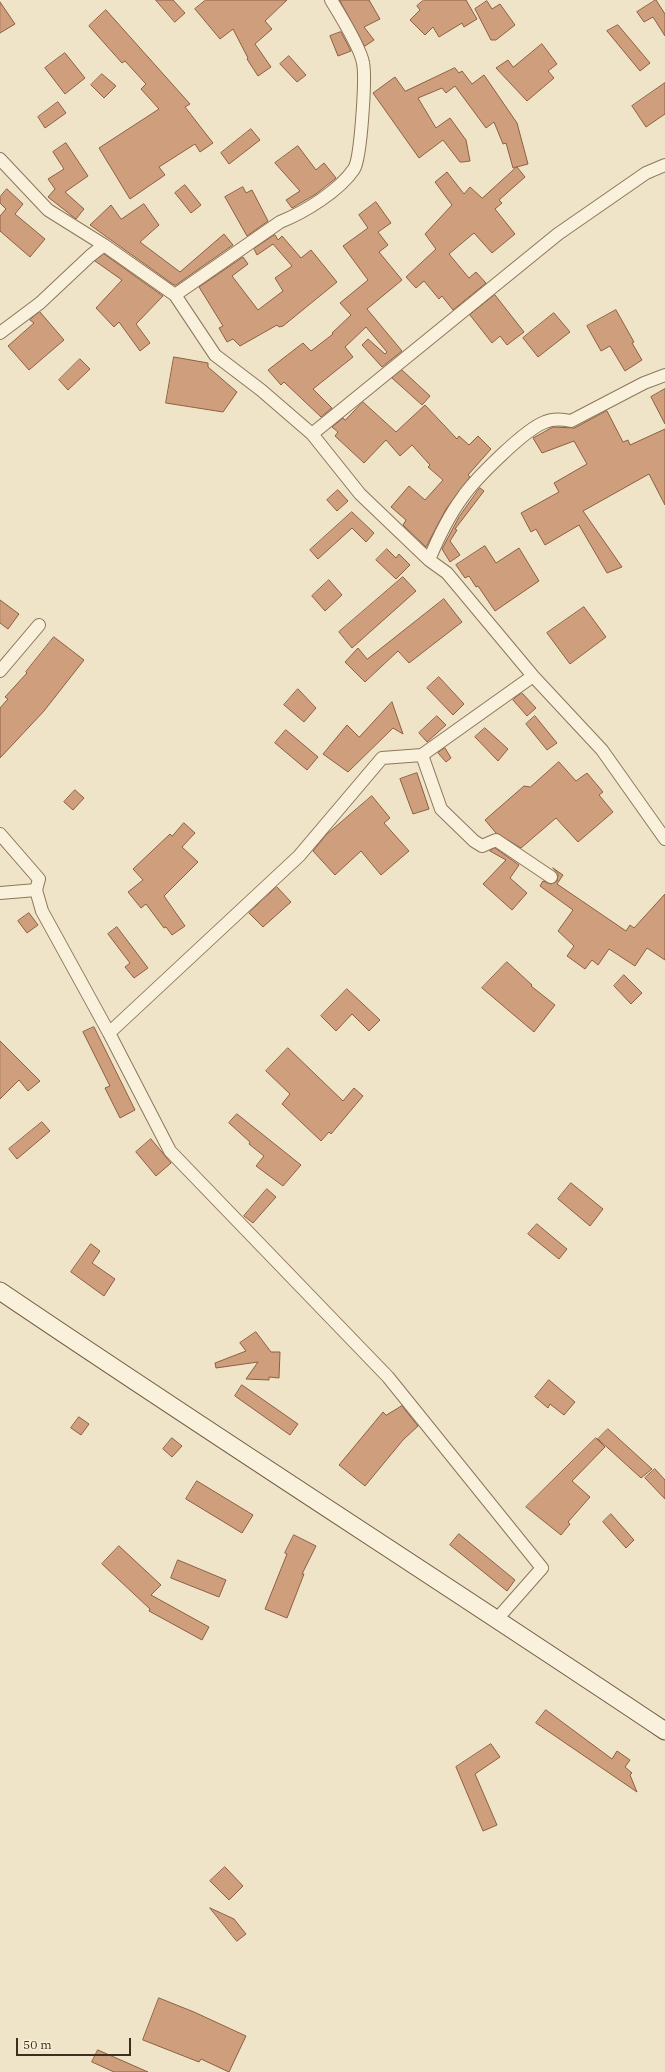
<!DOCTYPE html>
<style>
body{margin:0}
#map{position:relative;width:665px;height:2072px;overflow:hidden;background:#f0e4c8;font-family:"IBM Plex Serif",serif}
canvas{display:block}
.scale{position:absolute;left:16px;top:2038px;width:115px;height:18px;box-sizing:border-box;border:2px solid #3d2e20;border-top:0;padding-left:5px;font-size:12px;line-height:14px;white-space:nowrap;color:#3d2e20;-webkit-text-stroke:3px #f7eed8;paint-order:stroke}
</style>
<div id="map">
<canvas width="665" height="2072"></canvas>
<div class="scale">50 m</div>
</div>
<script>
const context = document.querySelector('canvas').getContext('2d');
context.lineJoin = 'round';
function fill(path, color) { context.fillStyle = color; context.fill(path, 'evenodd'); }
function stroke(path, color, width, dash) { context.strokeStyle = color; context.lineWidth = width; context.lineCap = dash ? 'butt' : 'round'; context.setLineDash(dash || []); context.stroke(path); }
const building = new Path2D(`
 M156,0H173L185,13L175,22Z
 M206,0H287L265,21L272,29L255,44L271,67L258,76L247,59L248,58L233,29L220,39L195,9Z
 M340,0H369L380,19L364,27L374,40L365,46Z
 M424,0H466L477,19L464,27L462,23L439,37L433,27L425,35L410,20L420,10L417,6Z
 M656,0L665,14V36L653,17L644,22L637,12Z
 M487,1L492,9L500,4L515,25L496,40H491L475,9Z
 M0,2L15,24L0,33Z
 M106,10L190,104L185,107L213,143L200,152L195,144L159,167L165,175L130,199L99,148L159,109L141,89L146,84L125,61L122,63L89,26Z
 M618,25L650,63L640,71L607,31Z
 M341,32L351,51L338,56L330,36Z
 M542,44L557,64L548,71L554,78L527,101L496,68L508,60L513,67Z
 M65,53L85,78L65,94L45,68Z
 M289,56L306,75L297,82L280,64Z
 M455,68L459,73L462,71L472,84L484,75L517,123L528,164L513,168L506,143L503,144L494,122L486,128L455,86L446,93L442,88L418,98L436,128L450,118L466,140L470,161L463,162H460L443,140L419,158L373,93L395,77L405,91Z
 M102,74L116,86L104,98L91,85Z
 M665,83V114L646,127L632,106Z
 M58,102L66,113L45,128L38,117Z
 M251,129L260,140L229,164L221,153Z
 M66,143L88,176L65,192L84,209L76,219L48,197L55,189L48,179L64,169L53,152Z
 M298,146L316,170L324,163L336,178L316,194L292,208L286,200L300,191L275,163Z
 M517,167L525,177L499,200L502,203L495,209L515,234L492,253L474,233L449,254L469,278L476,272L486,283L453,310L442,296L439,299L424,281L416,288L406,277L436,249L425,234L452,205L435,182L447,172L464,194L470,187L482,198Z
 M185,185L201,205L191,213L175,193Z
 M243,187L246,193L252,190L268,221L247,236L225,197Z
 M7,189L23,204L15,214L45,239L30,257L0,231V216L6,209L0,203V197Z
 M376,202L391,223L378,232L388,245L379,252L402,280L367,309L402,351L382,367L362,345L368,339L385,354L387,352L366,327L345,347L353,357L313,389L332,408L321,417L284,382L281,385L268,370L303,343L311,351L333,334L332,333L351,315L340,303L368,280L343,246L368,228L359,215Z
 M144,204L159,225L140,242L180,272L224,234L233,245L176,285H174L90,225L111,205L121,219Z
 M275,235L278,240L282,236L301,258L311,250L337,282L283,326L279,327L277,325L240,346L233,339L227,342L219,328L223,326L199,287L243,257L248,264L232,276L258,310L283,291L275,278L292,266L273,244L257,255L254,249Z
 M104,254L163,296L136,324L150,343L140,351L119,322L114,327L96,308L122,280L95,261Z
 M495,295L524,332L507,345L500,336L492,343L470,315Z
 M616,310L634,342L632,343L642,360L625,371L610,346L601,351L587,326Z
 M40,312L64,340L29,370L8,346L34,323L30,320Z
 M554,313L570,332L538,357L523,338Z
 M174,357L208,363V367L237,392L223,412L166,403Z
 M80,359L90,369L68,390L59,380Z
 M402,370L430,396L422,405L392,378Z
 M665,389V424L651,397Z
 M363,402L396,432L425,405L457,439L459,436L469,445L478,436L491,449L468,475L470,477L446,509L426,547L403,525L406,520L391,507L409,486L425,500L443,480L428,467L430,465L412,445L400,456L386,440L364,463L335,436L338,432L332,427L343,418L345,420Z
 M607,411L623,442L628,440L630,445L665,429V505L649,474L583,511L622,567L607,573L579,525L545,545L536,529L531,532L521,513L559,492L554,483L587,464L574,441L542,453L533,438L553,427L574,428Z
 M480,488L484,491L455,529L457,530L450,541L460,555L450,562L442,549L459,517Z
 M338,490L348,501L337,511L327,500Z
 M352,512L374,533L366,542L352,528L318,559L310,550Z
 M485,546L496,563L519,548L539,581L495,611L478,586L476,587L469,576L465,578L456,565Z
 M387,549L396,558L399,554L410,565L396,579L376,560Z
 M403,577L416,591L352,648L339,632Z
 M329,580L342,595L325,611L312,596Z
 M444,599L462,622L409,663L398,651L365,682L345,662L358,648L367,659Z
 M0,600L19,614L8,629L0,623Z
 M584,607L606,637L570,664L547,633Z
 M54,637L84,660L44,711L0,758V708L8,699L5,697L27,673L26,672Z
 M439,677L464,704L453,715L427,688Z
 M298,689L316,708L304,722L284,705Z
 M522,693L536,708L527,716L513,700Z
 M392,702L403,734L393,728L348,772L323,754L347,725L359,737Z
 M437,716L446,725L427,742L419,733Z
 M535,716L557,743L547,750L526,724Z
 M485,728L508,749L498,761L475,737Z
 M286,730L318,757L307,770L275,743Z
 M445,748L451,758L446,762L438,753Z
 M559,762L576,781L587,773L603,792L599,795L613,812L578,842L556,818L521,848L496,833L485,820L524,786L530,787Z
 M417,773L429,809L413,814L400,779Z
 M75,790L84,798L73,810L64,802Z
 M372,796L390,818L384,823L409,851L381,875L361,851L335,875L313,851L326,835Z
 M184,823L195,833L182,847L198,862L164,896L185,926L172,935L166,927L164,928L146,904L141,908L128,892L143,880L133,869L170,834L172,836Z
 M495,848L519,865L510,878L527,893L512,910L483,884L506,860L490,851Z
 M553,868L563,875L557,884L626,931L630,925L634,928L665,894V960L647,948L635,966L609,949L598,965L592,960L585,969L567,956L574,946L558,931L573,910L540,886L543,881L551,884L557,881L558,874Z
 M277,887L291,902L263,927L249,913Z
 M29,913L38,925L27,933L18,921Z
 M117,927L148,968L134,978L125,967L130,963L108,934Z
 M507,962L532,985L531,986L555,1005L534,1032L482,988Z
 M624,975L642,993L631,1004L614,986Z
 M347,989L380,1020L369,1031L352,1014L336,1031L321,1016Z
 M94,1027L135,1110L120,1118L105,1088L110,1086L83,1032Z
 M0,1041L40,1081L28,1091L19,1080L0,1099Z
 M288,1048L343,1101L354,1088L363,1096L331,1134L329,1132L321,1141L282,1104L290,1094L266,1071Z
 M237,1114L301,1165L283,1186L256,1166L264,1156L249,1144L250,1142L229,1123Z
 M42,1122L50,1131L17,1159L9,1149Z
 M151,1139L171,1163L156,1176L136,1152Z
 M571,1183L603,1209L590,1226L558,1199Z
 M267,1189L276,1197L253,1223L244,1216Z
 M537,1224L567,1249L559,1259L528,1234Z
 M91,1244L100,1251L92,1263L115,1279L104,1296L71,1272Z
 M256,1332L271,1352H280L279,1378L269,1377V1380L246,1379L258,1362L216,1368L215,1363L246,1351L240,1343Z
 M549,1380L575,1402L564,1415L550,1404L548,1408L535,1397Z
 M242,1385L298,1424L290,1435L235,1396Z
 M402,1406L418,1426L403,1440L365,1486L339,1465L383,1412L386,1415Z
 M79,1417L89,1424L81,1435L71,1428Z
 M608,1429L652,1469L641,1478L598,1439Z
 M172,1438L182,1446L172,1457L163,1449Z
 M596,1438L605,1447L572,1481L590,1497L568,1522L570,1524L561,1535L526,1507Z
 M655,1469L665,1480V1499L645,1478Z
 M197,1481L253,1515L242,1533L186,1499Z
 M611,1514L634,1540L626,1548L603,1522Z
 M459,1534L515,1580L507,1591L450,1545Z
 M294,1535L316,1546L302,1574H304L287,1618L265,1609L287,1554L285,1553Z
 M119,1546L161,1585L151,1595L209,1627L202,1640L149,1611L150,1609L102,1564Z
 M178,1560L226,1580L219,1597L171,1578Z
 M546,1710L612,1759L617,1751L630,1760L625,1767L632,1773L630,1775L637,1792L536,1723Z
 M491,1744L500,1757L475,1774L497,1825L483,1831L456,1767Z
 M225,1867L243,1886L229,1900L210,1881Z
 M210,1908L234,1919L246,1934L237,1941Z
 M159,1998L194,2012L246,2036L229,2072L201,2059L199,2062L143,2040Z
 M98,2050L148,2072H114L92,2062Z`);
fill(building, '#cf9f7d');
stroke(building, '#8d5f41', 1);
const street = new Path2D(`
 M0,159L48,210L104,245L175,295L215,355L261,390L312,434L360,494L429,560L447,573L533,676L602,750L665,839
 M175,295L280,222C305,212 339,191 354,169C361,158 366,77 363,63C361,49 339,13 331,0
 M0,333L40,303L90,256L104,245
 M312,434L558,234L646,173L665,165
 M429,560C438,538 448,517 462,498C474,480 525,429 545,422C554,418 562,419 571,421L644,383L665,375
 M0,671L39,625
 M422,755L441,809L474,841L482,846L496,840L551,877
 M0,834L39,879L36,890L42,911L109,1033L170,1151L388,1377L542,1568L497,1619
 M0,893L36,890
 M109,1033L299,856L382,758L422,755L533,676`);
const secondary = new Path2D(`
 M0,1291C220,1440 444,1583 665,1731`);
stroke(street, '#8d765c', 14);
stroke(secondary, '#6f573f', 19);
stroke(street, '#faf1dc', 12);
stroke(secondary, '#faf1dc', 17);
</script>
